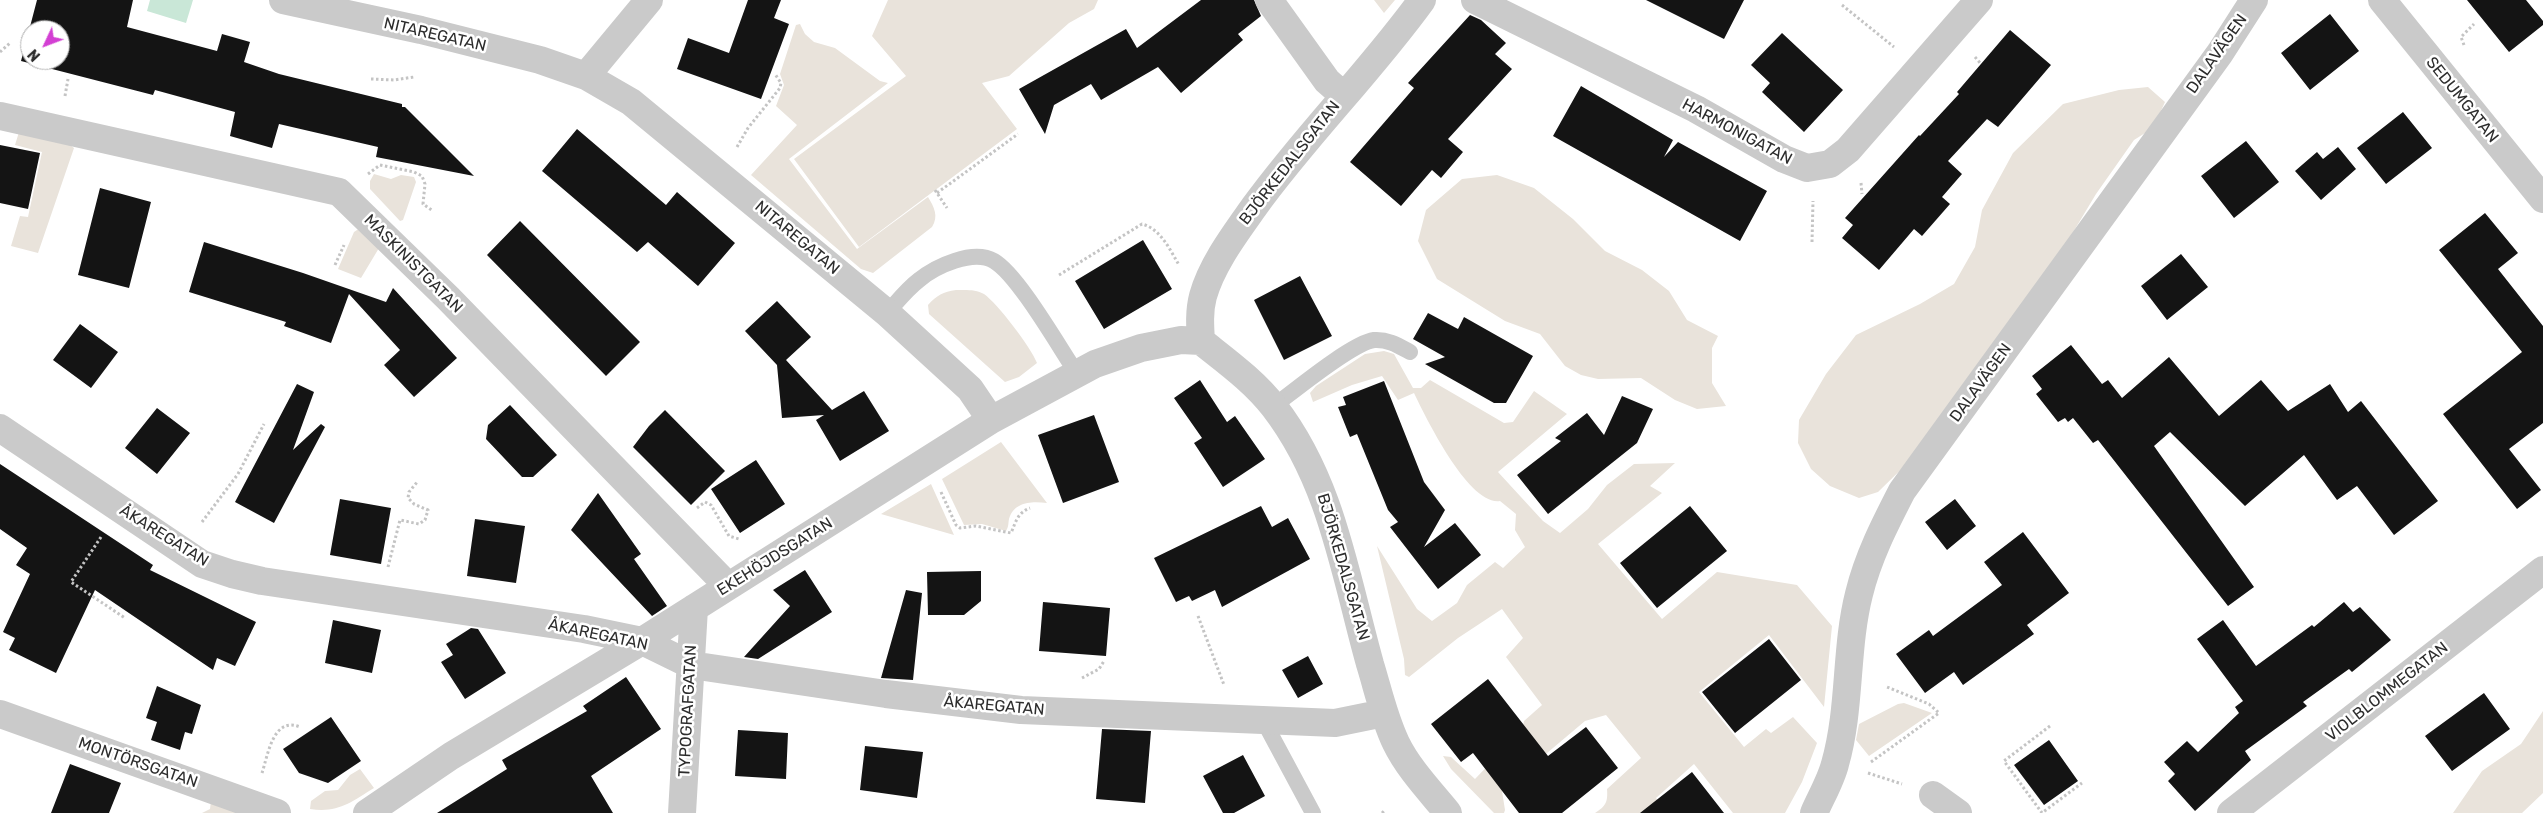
<!DOCTYPE html>
<meta charset="utf-8">
<style>
body{margin:0}
#map{position:relative;width:2543px;height:813px;overflow:hidden;background:#fff;font-family:Rubik,sans-serif}
canvas{display:block}
.north{position:absolute;left:20px;top:20px;width:50px;height:50px;box-sizing:border-box;background:#fff;border:1px solid #ababab;border-radius:50%;rotate:227deg;font-size:14px;font-weight:700;line-height:20px;text-align:center;color:#2d2d2d}
.north::after{content:'';display:block;margin:auto;width:18px;height:22px;background:#d33fd3;clip-path:polygon(50% 0,100% 100%,50% 72%,0 100%)}
</style>
<div id="map">
<canvas width="2543" height="813"></canvas>
<div class="north">N</div>
</div>
<script>
const context = document.querySelector('canvas').getContext('2d');
context.lineJoin = 'round';
function fill(path, color) { context.fillStyle = color; context.fill(path, 'evenodd'); }
function stroke(path, color, width, dash) { context.strokeStyle = color; context.lineWidth = width; context.lineCap = dash ? 'butt' : 'round'; context.setLineDash(dash || []); context.stroke(path); }
function drawText(font, color, halo, rows, align = 'center') {
  context.font = font + ' Rubik,sans-serif'; context.lineWidth = 5; context.setLineDash([]); context.textBaseline = 'middle'; context.strokeStyle = halo; context.fillStyle = color; for (const [text, x, y, turn = 0] of rows) {
    context.save(); context.translate(x, y); context.rotate((+turn || 0) * Math.PI / 180); context.textAlign = isNaN(turn) ? turn : align; if (halo) context.strokeText(text, 0, 0); context.fillText(text, 0, 0); context.restore();
  }
}
fill(new Path2D(`
 M888,0H1098L1094,9L1069,23L1009,76L982,83L1017,129L859,247L794,159L906,76L872,36Z
 M1374,0H1395L1384,13Z
 M800,24L805,34L814,42L835,48L880,81L888,83L789,159L857,249L928,197C934,207 939,216 932,227L873,273L861,269L751,175L797,125L776,106L784,85L780,74L796,25Z
 M2148,87L2165,102L2153,128L2134,140L2096,194L2051,269L1922,449L1878,492L1859,498L1830,486L1811,469L1798,443L1799,420L1826,374L1856,335L1920,304L1954,284L1975,247L1982,210L2013,153L2063,104L2119,90Z
 M19,132L66,142L74,148L38,253L11,246L20,216L28,217L42,152L15,145Z
 M374,174L391,179L401,175L414,177L416,182L403,220L400,221L370,189V181Z
 M1497,175L1534,188L1573,219L1605,251L1642,270L1669,291L1687,320L1718,336L1712,348V383L1726,406L1697,409L1675,400L1641,378L1598,379L1581,375L1565,366L1540,334L1505,321L1437,279L1418,241L1426,210L1462,179Z
 M360,228L379,248L361,278L338,269L354,232Z
 M956,290C965,290 976,289 984,294C997,303 1031,347 1037,363L1019,377L1005,382L929,314L928,305C937,295 943,292 956,290Z
 M1384,351L1394,354L1413,388H1421L1430,380L1504,423L1513,422L1534,391L1567,414L1498,472L1543,521L1560,533L1588,509L1607,485L1634,464L1675,463L1650,486L1662,493L1598,544L1662,619L1717,572L1797,585L1832,626L1824,707L1769,635L1699,692L1744,747L1766,729L1771,733L1793,717L1817,743L1802,782L1785,813H1733L1694,764L1656,798L1664,808L1658,813H1595C1606,806 1608,802 1607,789L1641,758L1606,715L1585,721L1502,791L1505,810L1504,813H1494L1451,769L1443,756L1451,757L1475,779L1522,730L1524,721L1542,705L1506,657L1523,638L1502,609L1458,638L1409,677L1405,675L1404,659L1377,546L1417,609L1432,621L1457,603L1467,585L1495,562L1503,568L1525,547L1515,530L1516,514L1500,501C1469,506 1426,418 1414,393L1398,400L1382,376L1352,385L1313,402L1310,393L1316,386L1365,354Z
 M1001,442L1047,503C1033,501 1014,501 1009,519C1008,524 1009,526 1006,531L982,524L964,525L942,479Z
 M931,484L954,535L881,514Z
 M1904,703L1932,713L1869,756L1856,740L1859,724L1898,704Z
 M2543,711V793L2522,813H2453L2482,771L2521,744Z
 M360,769L374,788C350,803 338,813 310,809L311,801L325,791L338,790L350,775Z
 M211,801L252,813H202L210,809Z`), '#e9e3db');
fill(new Path2D(`
 M150,0H193L186,23L147,11Z`), '#c9e7d7');
fill(new Path2D(`
 M37,0H133L127,27L217,51L222,34L250,42L244,62L279,74L402,104V107H405L474,176L376,157L378,147L279,124L272,148L230,136L235,112L155,90L153,95L21,61ZM30,30H60V60H30Z
 M748,0H781L774,18L789,24L761,99L677,69L688,38L729,53Z
 M1201,0H1254L1261,16L1238,34L1243,40L1181,93L1158,67L1101,100L1091,84L1054,105L1045,134L1019,89L1126,29L1137,48Z
 M1646,0H1744L1724,39Z
 M2467,0H2526L2543,21V25L2509,52Z
 M2330,14L2359,51L2310,90L2281,53Z
 M1470,15L1481,20L1506,43L1495,54L1512,69L1448,139L1463,152L1441,178L1432,170L1401,206L1350,162L1414,88L1408,83Z
 M2010,30L2051,65L1998,127L1987,119L1948,161L1962,174L1942,197L1950,204L1922,236L1914,229L1879,270L1842,238L1853,225L1845,218L1919,135L1920,136L1959,94L1957,92Z
 M1782,33L1843,90L1804,132L1762,92L1770,83L1751,65Z
 M1581,86L1673,140L1664,157L1678,142L1767,191L1740,241L1553,136Z
 M2403,112L2432,148L2386,184L2357,148Z
 M577,129L666,205L677,192L735,243L698,286L648,242L637,252L542,171Z
 M2246,141L2279,182L2234,218L2201,176Z
 M0,145L40,153L28,209L0,203Z
 M2338,147L2356,169L2321,200L2295,171L2317,152L2323,159Z
 M100,188L151,202L129,288L78,275Z
 M2485,213L2518,253L2498,269L2543,326V423L2509,449L2541,490L2517,509L2443,414L2522,352L2439,250Z
 M520,221L640,342L606,376L487,255Z
 M1143,240L1172,289L1104,329L1075,281Z
 M204,242L303,273L386,302L393,288L457,358L414,397L384,365L400,350L349,294L331,343L284,326L286,322L189,292Z
 M2181,254L2208,287L2167,320L2141,286Z
 M1300,276L1332,336L1284,360L1254,300Z
 M777,301L811,337L786,360L832,410L864,391L889,431L840,461L816,420L824,415L782,418L777,365L745,331Z
 M1428,313L1458,329L1464,317L1533,356L1506,403H1494L1425,364L1445,357L1413,339Z
 M80,324L118,352L91,388L53,360Z
 M2071,345L2102,384L2108,380L2122,398L2169,357L2219,416L2261,380L2288,411L2330,384L2348,412L2361,401L2438,501L2394,535L2357,486L2337,500L2304,455L2245,506L2170,432L2154,446L2254,587L2228,606L2098,440L2093,443L2073,418L2068,422L2065,418L2058,422L2036,394L2042,389L2032,376Z
 M1200,380L1227,422L1235,416L1265,459L1223,487L1194,443L1202,438L1174,398Z
 M1384,381L1424,482L1445,510L1424,547L1455,523L1481,555L1438,589L1390,527L1398,522L1388,510L1357,434L1350,437L1338,407L1346,405L1343,397Z
 M297,384L314,392L293,450L321,424L325,427L274,523L235,502Z
 M1622,396L1653,409L1637,443L1548,514L1517,475L1561,441L1555,438L1587,413L1604,435Z
 M510,405L557,455L533,477H522L486,439L488,425Z
 M157,408L190,433L157,474L125,448Z
 M665,410L725,471L691,505L633,447L649,426Z
 M1094,415L1119,482L1063,503L1038,435Z
 M756,460L785,504L740,533L711,489Z
 M0,464L153,565L150,570L256,622L235,666L217,658L213,670L95,590L56,673L9,650L15,638L3,632L30,574L16,565L27,548L0,529Z
 M598,493L641,554L634,559L667,606L652,616L571,530Z
 M340,499L391,508L381,564L330,555Z
 M1955,499L1976,526L1947,550L1925,522Z
 M1261,506L1272,527L1288,518L1310,559L1222,607L1215,590L1192,601L1189,596L1176,602L1154,558Z
 M1690,506L1727,551L1657,608L1620,563Z
 M475,519L525,526L516,583L467,576Z
 M2023,532L2069,593L2027,625L2034,634L1963,685L1954,672L1925,693L1896,654L1929,630L1933,636L2002,585L1984,562Z
 M805,570L832,612L758,659L744,657L790,606L773,590Z
 M981,571V601L964,615H928L927,572Z
 M906,590L922,593L913,680L881,678Z
 M1043,602L1110,608L1106,656L1039,651Z
 M2344,602L2353,612L2360,607L2391,640L2352,672L2349,669L2303,702L2307,706L2245,751L2251,760L2195,811L2168,781L2175,774L2164,762L2187,741L2198,752L2239,713L2235,707L2243,701L2197,639L2223,620L2256,666L2312,625L2314,627Z
 M333,620L381,630L372,673L325,663Z
 M471,628L478,629L506,673L465,699L441,662L453,655L446,644Z
 M1769,639L1801,680L1735,733L1702,692Z
 M1308,656L1323,684L1298,698L1282,670Z
 M626,677L661,729L591,776L613,813H437L507,769L502,760L587,711L583,706Z
 M1488,679L1548,756L1586,727L1618,768L1562,813H1519L1473,753L1461,762L1431,724Z
 M157,686L201,705L192,734L185,732L180,750L151,740L157,722L146,718Z
 M2484,693L2510,729L2452,771L2425,736Z
 M331,717L361,761L328,783L299,773L283,749Z
 M1102,729L1151,731L1145,803L1096,799Z
 M738,730L788,733L786,779L735,776Z
 M2049,740L2078,781L2044,805L2014,765Z
 M865,746L923,752L917,798L860,790Z
 M1243,755L1265,796L1234,813H1223L1203,776Z
 M70,764L121,783L109,813H51Z
 M1692,772L1724,813H1640Z`), '#141414');
stroke(new Path2D(`
 M1842,5L1894,47
 M2464,45L2461,37L2474,24
 M0,52L10,43
 M1975,57L1981,64
 M371,79L394,80L414,77
 M65,96L68,79
 M737,147L748,128L780,88L781,83L775,74
 M368,174L380,165L414,172L422,176L425,184L423,204L433,211
 M1861,183L1862,194
 M935,190L947,208
 M937,193L1018,134
 M1812,242L1813,201
 M335,265L344,245
 M1059,275L1142,224C1161,229 1170,250 1179,265
 M941,492L956,525L960,528L976,526L1011,533C1016,522 1017,513 1030,508
 M697,508L705,502L711,505L729,536L739,539
 M202,522L238,474L264,424
 M101,537L71,582L125,618
 M388,567L400,520L419,524L425,520L428,510L414,504L408,498L409,492L418,481
 M1198,616L1224,685
 M1082,678L1099,669L1104,661
 M2050,726L2004,761L2042,813L2082,783
 M1871,762L1939,713L1929,704L1887,687
 M262,773C268,755 273,716 300,727
 M1868,773L1902,784
 M1382,813L1384,811`), '#c4c4c4', 3, [2.5, 2.5]);
stroke(new Path2D(`
 M887,313C897,302 907,289 919,280C936,266 973,249 994,261C1018,275 1059,347 1076,372
 M1274,406C1294,391 1352,343 1374,340C1388,339 1399,346 1410,352
 M1262,718L1313,813`), '#cacaca', 16);
stroke(new Path2D(`
 M283,0L421,30L540,60L586,76L631,102L887,313L970,389L991,420
 M1269,0L1327,81L1343,95
 M1422,0C1370,72 1306,135 1254,207C1235,234 1212,264 1203,296C1199,311 1200,326 1201,341C1226,361 1254,381 1274,407C1332,482 1345,575 1370,664C1378,690 1384,718 1396,743C1408,768 1430,791 1448,813
 M1475,0L1696,109L1784,159L1807,168L1830,164L1848,150L1979,0
 M2382,0L2543,199
 M586,76L649,0
 M0,116L339,192L448,298L728,586
 M0,428L202,564L232,574L262,581L584,629L642,641L691,665L886,694L1021,710L1335,723L1384,713
 M0,714L277,813
 M1933,795L1958,813
 M367,813L451,756L642,641L991,420L1095,364L1141,348L1181,340L1201,341
 M682,813L694,608
 M1814,813C1821,797 1831,780 1835,764C1851,708 1845,649 1859,594C1868,557 1885,524 1902,491L2220,53L2254,0
 M2231,813L2543,570`), '#cacaca', 28);
drawText('16px', '#2d2d2d', '#fff', [
 ["NITAREGATAN",435,35,13],
 ["DALAVÄGEN",2217,54,-55],
 ["SEDUMGATAN",2462,100,51],
 ["HARMONIGATAN",1737,132,28],
 ["BJÖRKEDALSGATAN",1290,163,-52],
 ["NITAREGATAN",797,238,40],
 ["MASKINISTGATAN",413,264,45],
 ["DALAVÄGEN",1981,383,-54],
 ["ÅKAREGATAN",164,536,32],
 ["EKEHÖJDSGATAN",775,557,-32],
 ["BJÖRKEDALSGATAN",1343,567,74],
 ["ÅKAREGATAN",598,635,12],
 ["VIOLBLOMMEGATAN",2387,692,-38],
 ["ÅKAREGATAN",994,706,5],
 ["TYPOGRAFGATAN",688,711,-87],
 ["MONTÖRSGATAN",138,763,19]
]);
</script>
